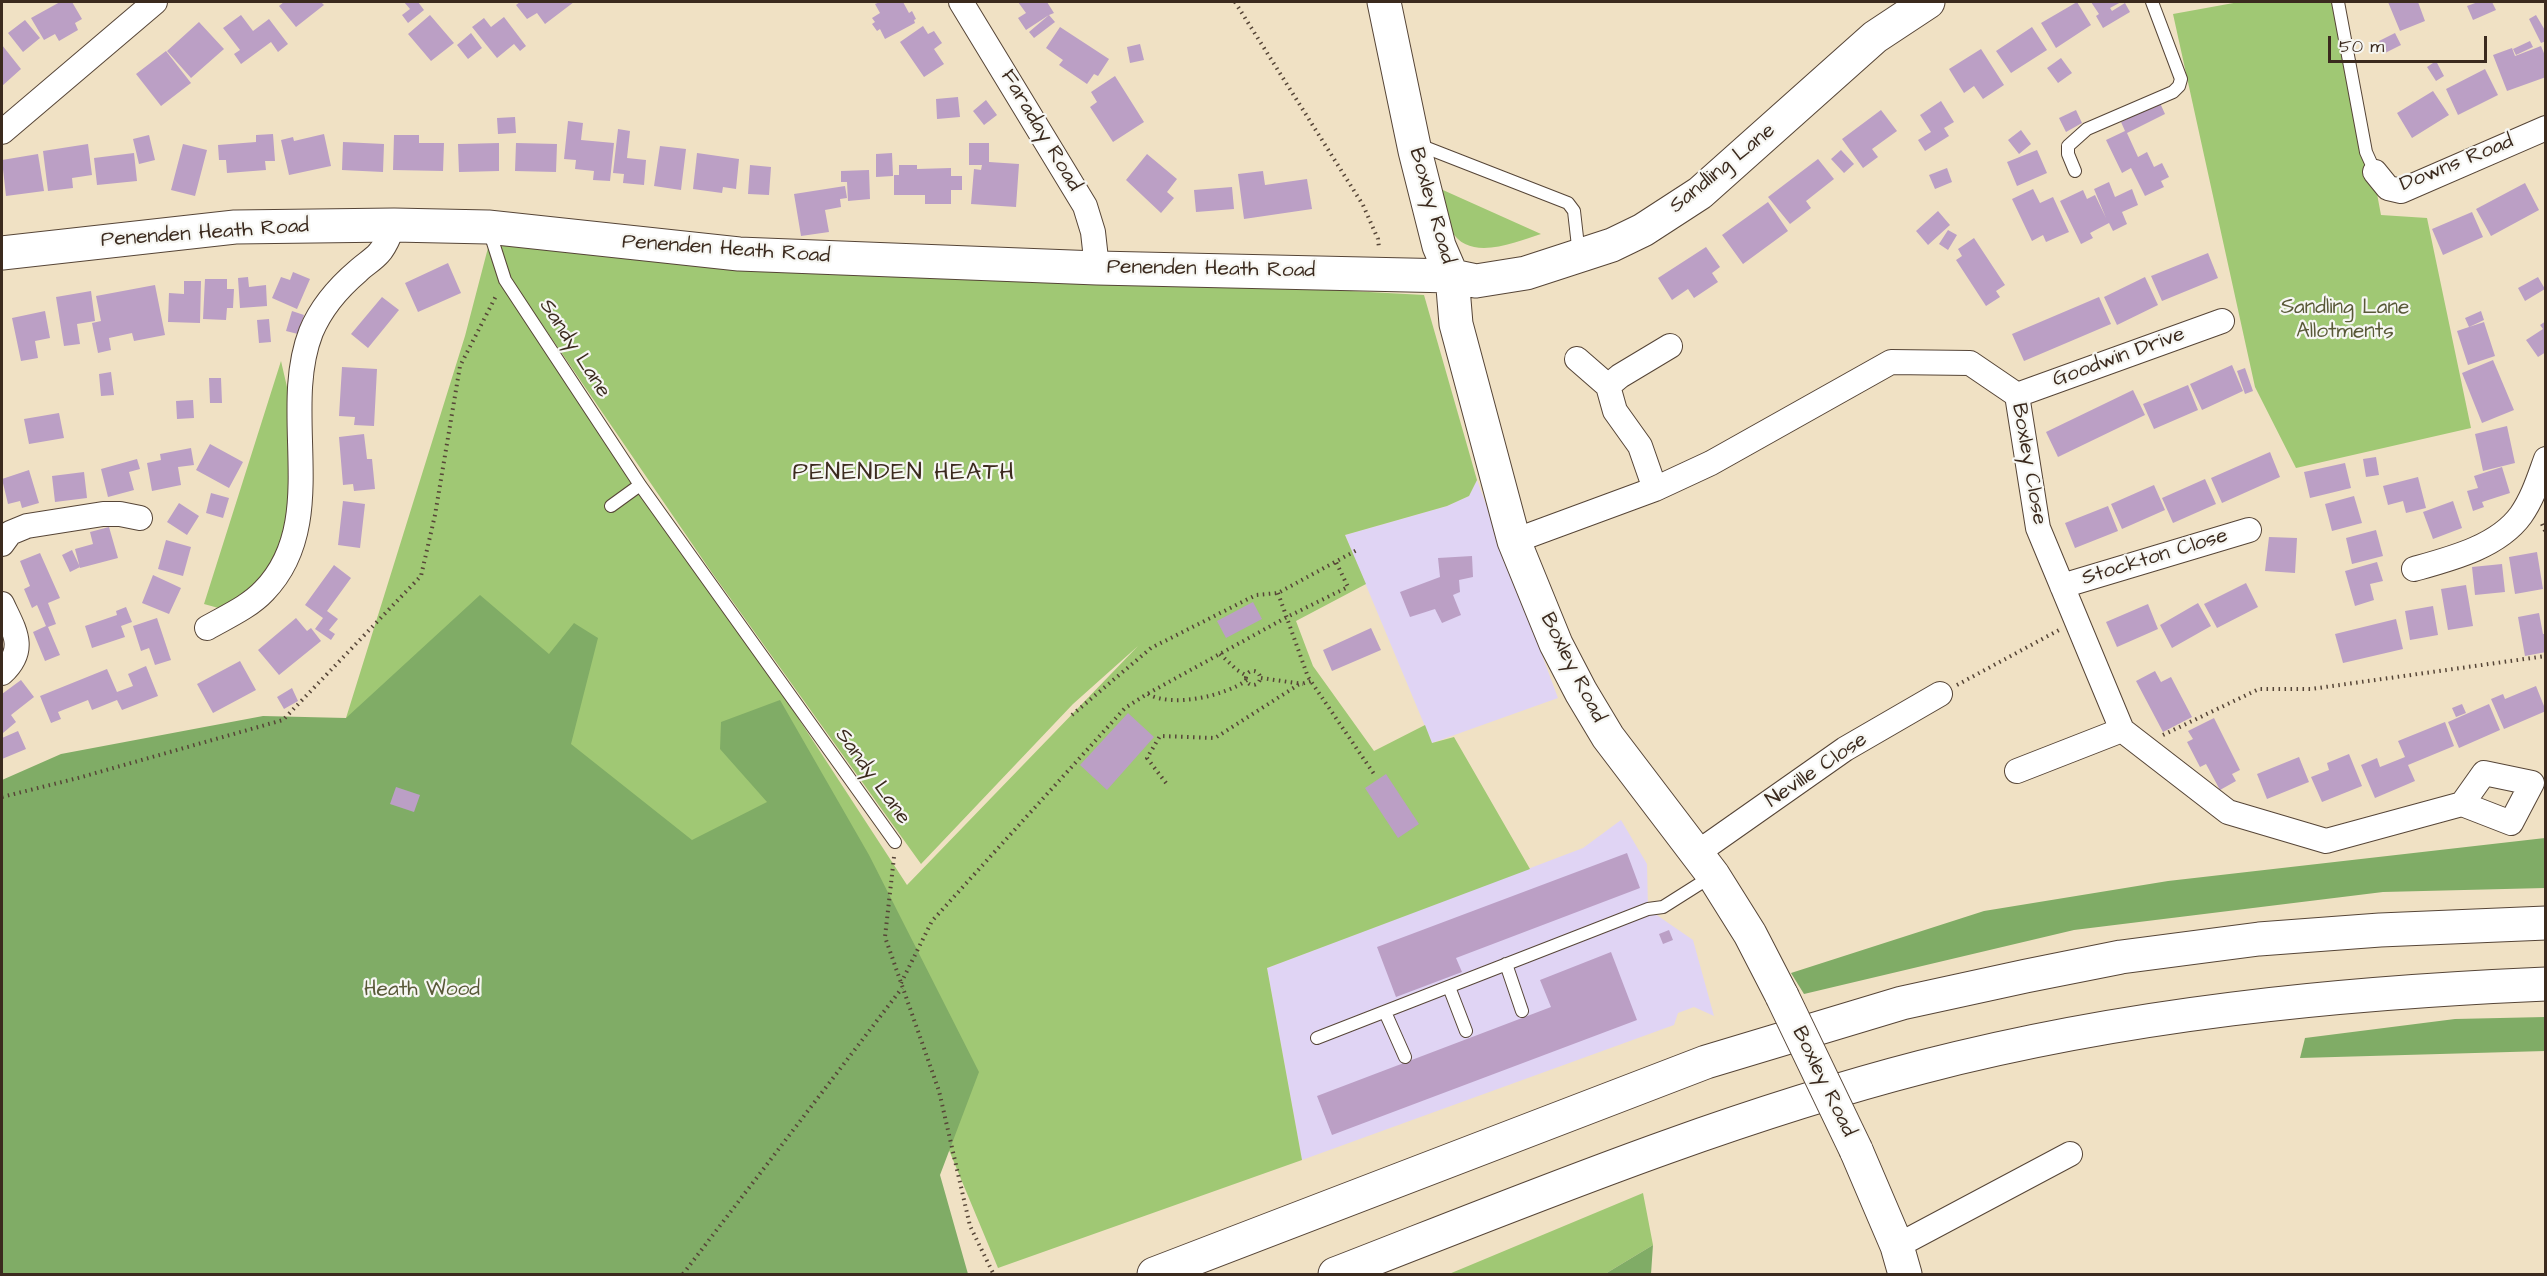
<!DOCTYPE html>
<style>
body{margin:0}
#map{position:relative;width:2547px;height:1276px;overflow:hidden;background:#f0e1c4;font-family:"Architects Daughter",sans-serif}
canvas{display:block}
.frame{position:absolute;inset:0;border:3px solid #3b2a1e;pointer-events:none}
.scale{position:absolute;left:2328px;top:36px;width:159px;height:27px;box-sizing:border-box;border:3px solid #3b2a1e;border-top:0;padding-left:8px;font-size:18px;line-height:21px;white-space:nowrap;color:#3b2a1e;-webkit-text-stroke:4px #f6f6f2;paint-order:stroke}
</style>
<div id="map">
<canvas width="2547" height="1276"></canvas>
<div class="frame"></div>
<div class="scale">50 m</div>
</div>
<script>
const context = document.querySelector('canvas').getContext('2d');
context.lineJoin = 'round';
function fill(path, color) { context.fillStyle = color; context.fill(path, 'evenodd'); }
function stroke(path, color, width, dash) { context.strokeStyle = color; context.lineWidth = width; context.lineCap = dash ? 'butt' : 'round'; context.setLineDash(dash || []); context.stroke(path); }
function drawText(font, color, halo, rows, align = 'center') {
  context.font = font + ' "Architects Daughter",sans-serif'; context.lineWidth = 4.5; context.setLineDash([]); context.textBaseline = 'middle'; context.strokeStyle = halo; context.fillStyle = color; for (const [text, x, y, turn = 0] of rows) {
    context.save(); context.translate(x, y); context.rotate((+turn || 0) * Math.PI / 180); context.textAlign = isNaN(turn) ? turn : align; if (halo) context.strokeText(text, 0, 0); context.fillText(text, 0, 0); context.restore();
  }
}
fill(new Path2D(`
 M1477,480L1558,698L1432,743L1345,535L1447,506L1469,496Z
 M1621,820L1647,864L1648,909L1693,940L1714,1016L1694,1007L1678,1013L1674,1025L1302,1160L1267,968L1583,848Z`), '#e0d4f4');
fill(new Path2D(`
 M2239,2H2341L2381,215L2427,218L2471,428L2296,468L2255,387L2173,14Z
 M1434,186L1541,234C1515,242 1469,263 1451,230C1443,216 1440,200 1434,186Z
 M489,244L1424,295L1477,480L1469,496L1447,506L1345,535L1366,584L1296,621L1313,666L1374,751L1425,725L1432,743L1454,737L1530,869L1267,968L1302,1160L998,1268L867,953L346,718L465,336ZM535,314L710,570L921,864L1073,704L1138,646L907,885Z
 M281,361L290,400V520L266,577L222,609L204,604Z
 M1643,1193L1653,1245L1605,1274H1449Z`), '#a0c874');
fill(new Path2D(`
 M480,595L549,654L574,623L598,638L571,744L692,840L767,802L720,749L721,722L780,700L869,855L979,1072L940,1175L968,1274H2V780L61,754L263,716L346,718Z
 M2545,838V888L2383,892L2074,930L1804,994L1791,973L1984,911L2168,881Z
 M2545,1017V1051L2300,1058L2305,1038L2455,1019Z
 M1653,1245L1651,1274H1605Z`), '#80ac66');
fill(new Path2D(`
 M60,2H72L82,19L75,23L78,30L59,41L55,34L44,40L31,18Z
 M284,2H321L324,5L296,27L279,6Z
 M404,2H418L424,10L408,23L402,15L410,9Z
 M520,2H574L545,24L537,13L527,19L516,5Z
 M880,2H903L909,13L912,11L916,19L914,20L915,23L885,39L880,29L877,31L872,24L875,22L872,18L880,13L875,4Z
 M1018,2H1047L1054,13L1049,15L1055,22L1034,38L1029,32L1049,15L1026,30L1018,18L1026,13Z
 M2077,2L2091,25L2056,48L2041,23Z
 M2091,2H2121L2110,8L2112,11L2125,3L2130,12L2103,28L2096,16L2099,14Z
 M2388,2H2418L2425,21L2400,31Z
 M2478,2H2492L2496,10L2473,20L2467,6Z
 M241,15L253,31L269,19L288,44L278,52L271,42L241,64L234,54L240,50L223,28Z
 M430,15L454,43L431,61L408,34Z
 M2536,15L2546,32V41L2541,43L2529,19Z
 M504,17L526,46L520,51L514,44L497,58L472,27L484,18L491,27Z
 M25,20L40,38L23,52L8,33Z
 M199,22L224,49L191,78L167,51Z
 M923,26L928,34L934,31L942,43L934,49L944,64L924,77L900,42Z
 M1060,27L1109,59L1098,76L1094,74L1087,84L1059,65L1063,60L1046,48Z
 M2032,27L2047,50L2011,73L1996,51Z
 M471,33L482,48L468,59L457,45Z
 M2395,33L2401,45L2385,53L2379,41Z
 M2530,41L2533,47L2516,55L2513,49Z
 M1140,44L1144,60L1130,63L1127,47Z
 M2,45L21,69L2,86Z
 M2541,46L2546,58V77L2507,91L2493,55L2512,48L2515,56Z
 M1981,49L2004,85L1983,99L1974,86L1964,93L1949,69Z
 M166,51L191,83L161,106L136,74Z
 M2061,58L2072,73L2058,83L2047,68Z
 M2436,61L2444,76L2436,81L2427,67Z
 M2485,69L2498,95L2458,115L2446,89Z
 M1115,76L1144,122L1113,142L1090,107L1097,102L1091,92Z
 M2433,91L2449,115L2412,138L2397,113Z
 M958,97L960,117L937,119L936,99Z
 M986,100L997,115L984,125L973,111Z
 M1941,101L1954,122L1944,128L1949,136L1925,151L1918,140L1931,132L1920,115Z
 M2160,103L2165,114L2127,133L2138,157L2147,152L2154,167L2162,163L2169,177L2161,181L2164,187L2145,196L2131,168L2122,173L2106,140L2125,131L2121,122Z
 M1881,110L1897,131L1872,149L1878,157L1863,168L1842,139Z
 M2076,110L2082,123L2066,132L2059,118Z
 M515,117L516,133L498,134L497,118Z
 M568,121L583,123L581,140L614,143L610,181L593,180L594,171L575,169L576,160L564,159Z
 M618,129L630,131L627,158L646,160L644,185L623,183L624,174L613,173Z
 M2021,130L2031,144L2019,154L2008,140Z
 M273,134L275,161H265L266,170L227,173L226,160H219L218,145L256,142V135Z
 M324,134L331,166L289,175L281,140L293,137L294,141Z
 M149,135L155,160L139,164L133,139Z
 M394,135H419V143H444L443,171L393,170Z
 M343,142L384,144L383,172L342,170Z
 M499,143V171L459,172L458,144Z
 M516,143L557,144L556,172L515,171Z
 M969,143H989V162L1019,164L1016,207L971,204L974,169L981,170L982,165H969Z
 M88,144L92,175L72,178L73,188L48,191L43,151Z
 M183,144L207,150L195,196L171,190Z
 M660,146L686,149L681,190L654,186Z
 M1841,150L1854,164L1844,173L1831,159Z
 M2037,150L2047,173L2017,186L2007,162Z
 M134,153L137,181L97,185L94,158Z
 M697,153L739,159L736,189L723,187L722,193L693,189Z
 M892,153L893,176L876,177V154Z
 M38,154L44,191L6,196L2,160Z
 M1147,154L1177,179L1167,192L1174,198L1161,213L1126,180Z
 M1818,159L1834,179L1806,201L1811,208L1790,224L1768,197Z
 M750,165L771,167L769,195L748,194Z
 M899,165H917V169L951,168V176H962V190H951V204H925V195H894V175H899Z
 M1947,168L1952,182L1935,189L1929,175Z
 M869,170L870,199L848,201L847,182H841V171Z
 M1263,171L1265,185L1307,179L1312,209L1244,219L1238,174Z
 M2109,182L2115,197L2132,189L2138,205L2122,212L2127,224L2113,231L2109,223L2090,233L2093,238L2081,244L2060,201L2083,190L2087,199L2095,195L2106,218L2094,189Z
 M2525,183L2539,210L2491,236L2476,209Z
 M845,186L847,198L840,199L841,207L825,210L829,232L801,236L794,194Z
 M1232,187L1234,209L1196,212L1194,190Z
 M2033,189L2040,203L2053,197L2069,232L2046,242L2043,235L2032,241L2012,199Z
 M1768,202L1788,231L1743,264L1722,235Z
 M1938,211L1950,225L1928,245L1916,231Z
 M2472,212L2483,237L2443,255L2432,229Z
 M1948,230L1957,235L1948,250L1939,244Z
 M1974,238L2005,285L1996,291L2000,297L1986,306L1956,260L1962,256L1958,249Z
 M1706,247L1720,267L1712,273L1718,282L1694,298L1688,289L1672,300L1658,278Z
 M2208,253L2218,278L2162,301L2151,276Z
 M448,263L461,293L418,312L405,283Z
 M293,272L310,279L297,309L272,298L281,277L290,280Z
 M248,277L249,287L266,285L267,306L240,308L238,278Z
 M2145,277L2158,305L2117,325L2104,297Z
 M2538,277L2545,289L2525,301L2518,288Z
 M205,279H227V289H234L233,308H227L226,320L203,319Z
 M184,281H201L200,323L168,322L169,293L184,294Z
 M155,285L165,335L134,341L132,333L109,338L111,350L98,353L92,323L101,321L96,296Z
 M91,291L95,321L77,324L80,344L64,346L56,297Z
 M382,297L399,310L368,348L351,334Z
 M2099,297L2111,324L2024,361L2012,334Z
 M45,311L50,338L35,341L38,358L21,361L12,318Z
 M292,311L304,315L298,334L286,331Z
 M2481,311L2484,320L2469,327L2465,318Z
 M269,319L271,342L259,343L257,320Z
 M2546,321V352L2538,357L2526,340L2543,329L2540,325Z
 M2484,322L2495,356L2468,365L2457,331Z
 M2493,360L2514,410L2482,423L2462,373Z
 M2232,365L2243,391L2202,410L2190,384Z
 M342,367L377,369L374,426L354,425L355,417L339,416Z
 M2245,368L2253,391L2245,394L2237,371Z
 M111,372L114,395L101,396L99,374Z
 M209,378H221L222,403H210Z
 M2188,385L2198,410L2154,429L2143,404Z
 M2133,390L2145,415L2058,457L2046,432Z
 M193,400L194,418L177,419L176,401Z
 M59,413L64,438L29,444L24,419Z
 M2507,426L2515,463L2483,471L2475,434Z
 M364,434L367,459H372L375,489L354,491L353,484L343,485L339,437Z
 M210,444L243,462L229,488L196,470Z
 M191,448L194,465L178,467L181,485L152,491L147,463L161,460L160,454Z
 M2270,452L2280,477L2222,503L2211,478Z
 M2376,457L2379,475L2366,477L2363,459Z
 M137,459L140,469L129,472L134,490L108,497L101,469Z
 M2345,463L2351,488L2310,498L2304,472Z
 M2502,467L2510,493L2482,502L2484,507L2473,511L2467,491L2478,488L2474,476Z
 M29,470L39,503L22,508L20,501L8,504L2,479Z
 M84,472L87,498L55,502L52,476Z
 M2418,477L2426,508L2406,513L2403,501L2388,505L2383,486Z
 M2205,479L2216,504L2173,523L2162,498Z
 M2154,485L2165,510L2122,529L2111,504Z
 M211,493L229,498L223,518L206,513Z
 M2354,496L2362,523L2332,531L2325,504Z
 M343,501L365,504L360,548L338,545Z
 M2453,501L2462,528L2433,539L2423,512Z
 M179,503L199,516L187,535L167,522Z
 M2108,506L2118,531L2075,548L2065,523Z
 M109,527L118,558L80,568L75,549L93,544L90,532Z
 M2376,530L2383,556L2352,564L2346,538Z
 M2269,537L2297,538L2295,573L2265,571Z
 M166,540L191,547L183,576L158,569Z
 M72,550L80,567L70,572L62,555Z
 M2537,552L2543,589L2515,594L2509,557Z
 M40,553L60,598L48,603L56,624L48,627L60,655L45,661L33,632L46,626L37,605L32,608L24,589L30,586L20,561Z
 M1472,556L1473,577L1459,580L1460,592L1453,595L1461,615L1442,623L1435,609L1410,617L1400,592L1440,577L1438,558Z
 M2377,562L2383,581L2370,584L2374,600L2355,606L2345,571Z
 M2502,564L2505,592L2475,595L2472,567Z
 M334,565L351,578L327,611L338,619L329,630L335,634L331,640L315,629L323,618L305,605Z
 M153,575L181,588L169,614L142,603Z
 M2246,583L2258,607L2217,628L2204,604Z
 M2466,585L2473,626L2448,630L2441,589Z
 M1253,602L1262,619L1226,638L1217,621Z
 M2198,603L2211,626L2172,648L2160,625Z
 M2148,604L2158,629L2117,647L2106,622Z
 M2433,606L2438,635L2410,640L2405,611Z
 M126,607L132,622L121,626L125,637L92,648L85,626L117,615L116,611Z
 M2539,613L2543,634H2546V652L2525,656L2518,617Z
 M157,618L171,660L155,665L149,648L141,651L133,626Z
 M296,618L307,631L311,628L321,641L279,675L258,650Z
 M2396,619L2403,649L2343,663L2335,634Z
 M1371,628L1381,650L1332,671L1323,650Z
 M240,661L256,690L213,713L197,684Z
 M146,666L158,696L122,710L117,700L92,710L88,700L58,712L61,719L51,723L40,696L107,669L117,692L133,686L128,674Z
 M2155,671L2161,682L2171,677L2192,717L2163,732L2136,681Z
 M21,680L34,697L11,715L16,722L3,733L2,694Z
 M2536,686L2546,711L2504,729L2491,699L2503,694L2505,699Z
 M292,688L298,701L284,709L277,697Z
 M2462,704L2466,713L2456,717L2452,708Z
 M2489,704L2500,730L2459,748L2448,722Z
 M1128,713L1154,737L1107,790L1080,765Z
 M2214,718L2240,770L2232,774L2236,781L2220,790L2206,764L2200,767L2187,742L2193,739L2188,731Z
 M2445,722L2454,746L2408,765L2415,781L2375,798L2361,765L2377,758L2380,767L2405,757L2398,741Z
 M18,731L26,749L2,759V738Z
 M2349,754L2362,786L2322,802L2311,777L2329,770L2327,763Z
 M2299,757L2309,782L2267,799L2257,774Z
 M1386,774L1419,824L1398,838L1365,788Z
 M396,787L420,795L414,812L390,804Z
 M1627,853L1640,888L1456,958L1462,972L1396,997L1377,947Z
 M1669,930L1673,940L1663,944L1659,934Z
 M1611,952L1637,1020L1332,1135L1317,1096L1551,1007L1540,980Z`), '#bb9fc5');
const lane = new Path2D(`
 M2338,2L2366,152L2375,172
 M1416,151L1427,148L1568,203L1574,211L1579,255
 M2075,171L2068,154V146L2087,129L2173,92L2179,86L2181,79L2152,2
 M489,230L505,280L640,485L895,842
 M611,506L640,485
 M1506,964L1522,1011
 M1449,987L1466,1031
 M1385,1012L1405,1057
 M1317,1038L1648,909L1663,907L1712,876`);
const street = new Path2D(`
 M961,2L1085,206L1093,232L1097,268
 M2,132L155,2
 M2375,172L2388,188L2401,191L2546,128
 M1577,359L1608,386L1615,411L1640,446L1655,489
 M1608,386L1620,376L1670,346
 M2017,395L2222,321
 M1514,541L1655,489L1711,463L1891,362L1970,363L2017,395L2038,528L2122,730L2228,812L2326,841L2462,804L2511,823L2532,783L2484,773L2462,804
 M2,544L10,533L27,526L103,514H120L140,518
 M2414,569C2450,559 2498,547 2521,515C2533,498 2539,478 2546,459
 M2062,586L2249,530
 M2,604C14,630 28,649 2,673
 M207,628C226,617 249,607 264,591C331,522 279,414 311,332C321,308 338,288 358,271C364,265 373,260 379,253C386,246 389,235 394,225
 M2017,771L2122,730
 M1697,853L1845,749L1940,694
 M1897,1246L2070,1154`);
const secondary = new Path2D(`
 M1384,2L1415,151L1439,246L1452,276L1456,324L1514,541L1556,644L1581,692L1608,737L1713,875L1750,934L1782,996
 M2,253L235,227L394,225L488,227L739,254L1097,268L1452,276L1476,281L1526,273L1612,245L1643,230L1700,193L1875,37L1928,2
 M1856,1150L1897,1246L1905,1274`);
const highway = new Path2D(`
 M1154,1274L1706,1062L1902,1003L2026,976L2121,957L2259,939L2380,930L2546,923
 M1335,1274C1528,1199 1721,1119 1922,1067C2126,1014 2336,993 2546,984`);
stroke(lane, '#564537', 14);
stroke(street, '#564537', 26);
stroke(secondary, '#564537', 35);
stroke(highway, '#564537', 35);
stroke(new Path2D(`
 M1235,2L1363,205L1378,239L1379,248
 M2542,524L2546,533
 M1278,593L1308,677L1374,774
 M1220,654L1237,670L1247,676
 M1246 678a7 7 0 1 1 14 0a7 7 0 1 1-14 0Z
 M1261,678L1303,684
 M1957,685L2059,630
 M1148,694C1172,708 1225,696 1247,680
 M1072,715L1151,648L1256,595L1278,593L1357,550
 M2163,735L2259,689H2311L2546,656
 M1166,783L1147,758L1160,736L1215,738L1298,685L1311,681
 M2,797L78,778L283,720L421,576L435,515L460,366L496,296
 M894,857L885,937L939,1091L970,1226L993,1273
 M901,983L932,921L1125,708L1147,694L1287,617L1348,587L1336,562
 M683,1274L902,988`), '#564537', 4, [1.5, 4.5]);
stroke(lane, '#fff', 12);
stroke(street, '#fff', 24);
stroke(secondary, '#fff', 33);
stroke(highway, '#fff', 33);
const secondaryBridge = new Path2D(`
 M1782,996L1856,1150`);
stroke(secondaryBridge, '#564537', 35, []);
stroke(secondaryBridge, '#fff', 33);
drawText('21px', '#3b2a1e', '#f6f6f2', [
 ["Faraday Road",1040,131,59],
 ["Downs Road",2457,164,-22],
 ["Sandling Lane",1723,169,-39],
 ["Boxley Road",1431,206,74],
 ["Penenden Heath Road",205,234,-4],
 ["Penenden Heath Road",726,250,4],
 ["Penenden Heath Road",1211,270,1],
 ["Sandy Lane",574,349,57],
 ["Goodwin Drive",2119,358,-20],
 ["Boxley Close",2028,464,80],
 ["Stockton Close",2155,558,-17],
 ["Boxley Road",1572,668,63],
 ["Neville Close",1817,771,-34],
 ["Sandy Lane",872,777,54],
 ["Boxley Road",1823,1082,64]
]);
drawText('21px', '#595938', '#f6f6f2', [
 ["Sandling Lane",2345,309],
 ["Allotments",2345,333],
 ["Heath Wood",422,991]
]);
context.letterSpacing = '1.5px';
drawText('24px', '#3b2a1e', '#f6f6f2', [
 ["PENENDEN HEATH",904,474]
]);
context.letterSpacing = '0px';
</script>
